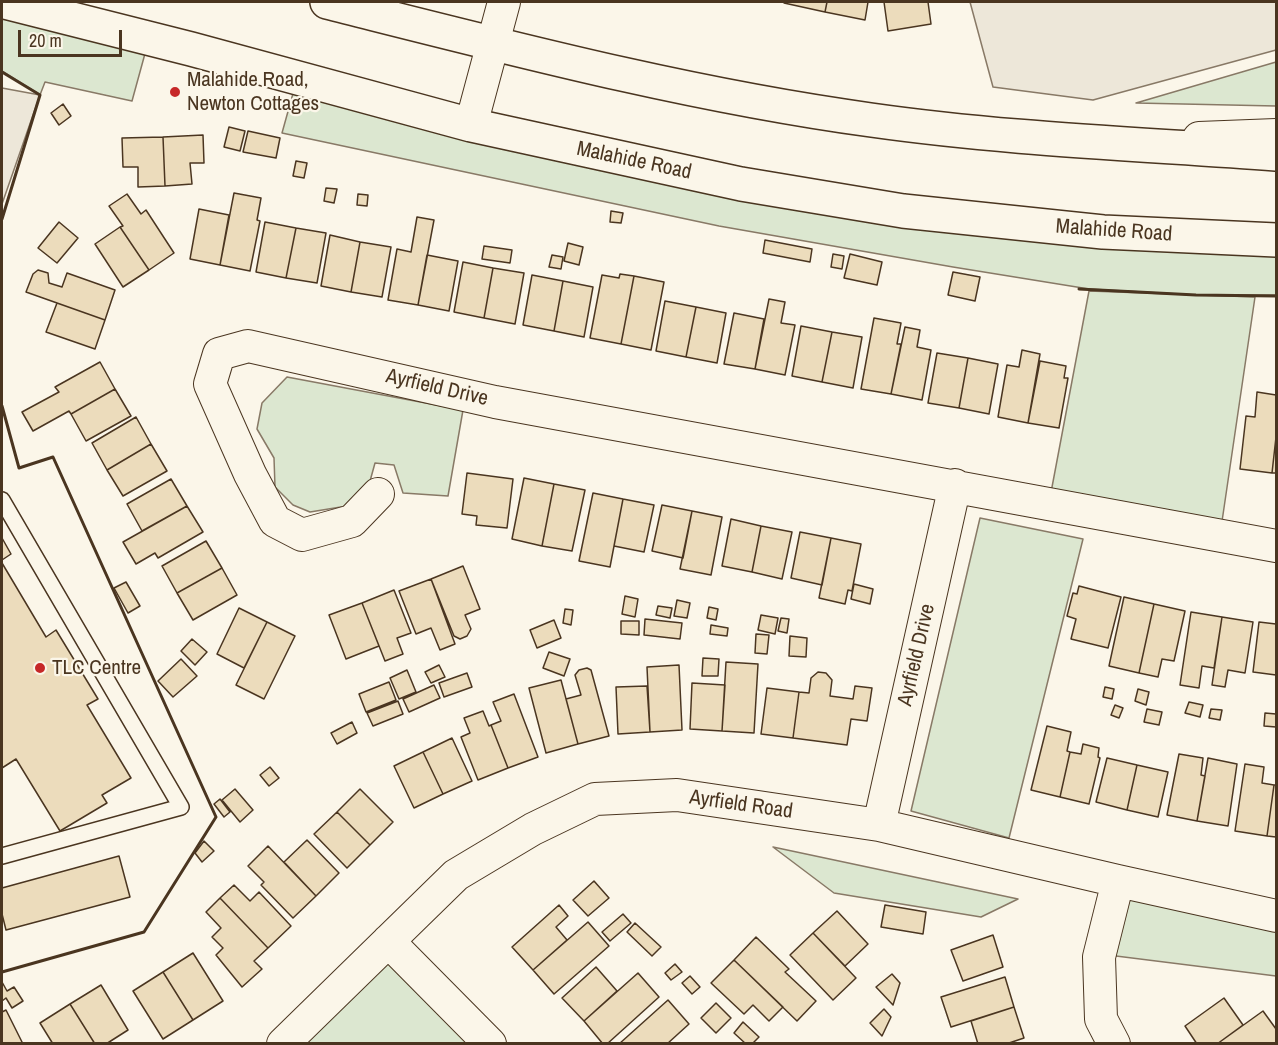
<!DOCTYPE html>
<style>
body{margin:0}
#map{position:relative;width:1278px;height:1045px;overflow:hidden;background:#fbf6e9;font-family:"Archivo Narrow",sans-serif}
canvas{display:block}
.frame{position:absolute;inset:0;border:3px solid #4a3520;pointer-events:none}
.scale{position:absolute;left:18px;top:30px;width:104px;height:27px;box-sizing:border-box;border:3px solid #4a3520;border-top:0;padding-left:8px;font-size:18px;line-height:21px;white-space:nowrap;color:#4a3520;-webkit-text-stroke:4px #fbf6e9;paint-order:stroke}
</style>
<div id="map">
<canvas width="1278" height="1045"></canvas>
<div class="frame"></div>
<div class="scale">20 m</div>
</div>
<script>
const context = document.querySelector('canvas').getContext('2d');
context.lineJoin = 'round';
function fill(path, color) { context.fillStyle = color; context.fill(path, 'evenodd'); }
function stroke(path, color, width, dash) { context.strokeStyle = color; context.lineWidth = width; context.lineCap = dash ? 'butt' : 'round'; context.setLineDash(dash || []); context.stroke(path); }
function drawText(font, color, halo, rows, align = 'center') {
  context.font = font + ' "Archivo Narrow",sans-serif'; context.lineWidth = 4.5; context.setLineDash([]); context.textBaseline = 'middle'; context.strokeStyle = halo; context.fillStyle = color; for (const [text, x, y, turn = 0] of rows) {
    context.save(); context.translate(x, y); context.rotate((+turn || 0) * Math.PI / 180); context.textAlign = isNaN(turn) ? turn : align; if (halo) context.strokeText(text, 0, 0); context.fillText(text, 0, 0); context.restore();
  }
}
const green = new Path2D(`
 M2,2L149,39L132,101L45,82L40,95L2,71Z
 M1276,62V106L1136,103Z
 M297,79L740,185L1276,240V295H1196L1089,289L953,267L719,226L282,133Z
 M1089,291L1255,297L1220,535L1049,503Z
 M287,377L463,410L448,496L403,493L394,465L375,463L367,492L347,506L310,512L293,505L275,487L274,458L257,429L262,403Z
 M980,518L1083,539L1009,838L911,811Z
 M773,847L1018,899L981,917L834,893Z
 M1119,882L1276,916V976L1100,954Z
 M388,942L488,1044H287Z`);
fill(green, '#dce7d0');
stroke(green, '#887966', 1.5);
const parking = new Path2D(`
 M970,2H1276V50L1093,100L993,87Z
 M2,88L40,95L2,204Z`);
fill(parking, '#ede7d9');
stroke(parking, '#887966', 1.5);
const building = new Path2D(`
 M785,2H827L825,12L784,3Z
 M827,2H868L865,20L825,12Z
 M884,2H928L931,24L888,31Z
 M63,104L71,116L59,125L51,113Z
 M229,127L245,131L240,151L224,147Z
 M248,131L280,138L276,158L243,152Z
 M203,135L204,163H190L192,184L165,186L163,137Z
 M163,137L165,186L138,187V167H123L122,138Z
 M296,161L307,163L304,178L293,176Z
 M326,188L337,189L334,203L324,201Z
 M234,193L261,198L257,220L260,221L250,271L220,265Z
 M127,194L141,214L146,210L174,253L149,270L120,227L123,226L109,206Z
 M358,194L368,195L367,206L357,205Z
 M199,209L229,215L220,265L190,259Z
 M611,211L623,213L621,223L610,222Z
 M417,217L434,220L418,305L388,300L397,249L411,252Z
 M59,222L78,238L57,263L38,248Z
 M265,222L296,228L286,278L256,272Z
 M120,227L149,270L123,287L95,244Z
 M296,228L326,233L317,283L286,278Z
 M330,235L360,242L351,292L321,286Z
 M765,240L812,249L810,262L763,253Z
 M360,242L391,247L382,297L351,292Z
 M568,243L583,247L579,265L564,261Z
 M484,246L512,250L510,263L482,259Z
 M833,254L844,256L842,269L831,267Z
 M850,254L882,262L877,285L844,278Z
 M427,255L458,261L449,311L418,305Z
 M552,255L563,257L561,269L549,267Z
 M463,262L493,268L484,318L454,312Z
 M493,268L524,273L515,324L484,318Z
 M38,270L48,273L49,283L62,287L67,273L115,290L105,320L26,292L33,274Z
 M953,272L980,277L975,301L948,295Z
 M620,274L634,276L621,344L590,338L602,275L619,278Z
 M532,275L563,281L554,331L523,325Z
 M634,276L664,282L651,350L621,344Z
 M563,281L593,287L584,337L554,331Z
 M769,299L785,302L781,323L795,325L785,375L755,369Z
 M665,301L696,307L686,357L656,351Z
 M57,303L105,320L95,349L46,332Z
 M696,307L726,313L717,363L686,357Z
 M734,313L764,319L755,369L724,364Z
 M874,318L901,323L897,344H901L891,394L861,389Z
 M801,326L832,332L822,382L792,376Z
 M905,327L920,330L917,347L931,350L922,400L891,394Z
 M832,332L862,337L853,388L822,382Z
 M1022,350L1040,354L1028,423L998,417L1007,365L1019,367Z
 M937,353L968,358L959,408L928,403Z
 M968,358L998,364L989,414L959,408Z
 M1040,361L1066,366L1064,378H1068L1059,428L1028,423Z
 M100,362L115,389L71,414L69,411L33,431L22,412L59,392L55,387Z
 M115,389L131,416L86,441L71,414Z
 M1257,392L1276,395V437L1272,473L1240,469L1246,416L1255,417Z
 M136,417L151,444L107,470L92,443Z
 M1276,437V473H1272Z
 M151,444L167,471L123,496L107,470Z
 M467,473L513,479L507,528L476,525L477,516L462,514Z
 M524,478L554,484L542,546L512,539Z
 M171,479L187,506L142,531L127,504Z
 M554,484L585,490L572,551L542,546Z
 M593,493L623,499L610,567L579,561Z
 M623,499L654,505L644,552L614,546Z
 M662,505L692,511L683,558L652,551Z
 M187,506L203,532L158,558L155,553L136,564L123,542Z
 M692,511L722,517L711,575L680,569Z
 M731,519L761,526L752,572L722,566Z
 M761,526L792,532L782,579L752,572Z
 M800,532L831,538L822,585L791,578Z
 M2,538L11,554L2,560Z
 M831,538L861,544L852,591L848,590L845,604L819,598Z
 M206,541L222,568L177,593L162,566Z
 M2,563L46,637L56,630L98,699L87,705L131,778L102,795L107,803L60,831L16,759L2,768Z
 M463,566L480,609L465,615L471,629L467,636L460,639L454,636L431,579Z
 M222,568L237,595L193,620L177,593Z
 M431,579L455,644L440,650L431,628L416,634L399,591Z
 M126,582L140,606L128,613L114,588Z
 M854,584L873,589L870,604L851,599Z
 M1079,586L1121,597L1108,648L1071,639L1076,619L1067,616L1073,593L1077,594Z
 M394,590L411,633L397,638L403,654L385,661L362,603Z
 M625,596L638,599L635,617L622,614Z
 M1124,597L1154,604L1139,673L1109,666Z
 M677,600L690,603L687,618L674,616Z
 M362,603L379,646L346,659L329,615Z
 M1154,604L1185,611L1174,661L1162,659L1158,677L1139,673Z
 M658,606L672,608L670,618L656,615Z
 M709,607L718,609L716,620L707,618Z
 M239,608L267,622L244,668L217,654Z
 M565,609L573,610L571,625L563,623Z
 M1191,612L1222,617L1214,668L1202,666L1199,688L1180,685Z
 M761,615L778,618L775,634L758,630Z
 M1222,617L1253,622L1245,673L1228,670L1225,687L1212,685Z
 M781,618L789,619L787,633L778,631Z
 M645,619L682,623L680,639L644,635Z
 M554,620L561,638L537,648L530,630Z
 M621,621H639V635L621,634Z
 M267,622L295,636L264,699L236,685Z
 M1259,622L1276,624V675L1253,672Z
 M711,625L728,628L727,636L710,634Z
 M756,634L769,635L767,654L755,653Z
 M790,636L807,638L806,657L789,656Z
 M192,639L207,652L195,665L181,651Z
 M549,652L570,659L564,676L543,668Z
 M703,658L719,659L718,676H702Z
 M181,659L197,676L173,697L158,681Z
 M726,662L758,664L754,733L722,731Z
 M439,665L445,677L431,683L425,672Z
 M679,665L682,730L650,732L647,667Z
 M587,668L591,670L609,736L578,744L566,699L581,695L575,675L579,670Z
 M407,670L416,692L399,699L390,678Z
 M818,672L826,673L832,680L830,696L853,699L855,686L872,688L867,721L851,719L847,745L793,738L799,692L809,693L811,678Z
 M467,673L472,687L444,697L439,683Z
 M561,680L578,744L546,753L529,688Z
 M389,682L396,700L366,712L359,694Z
 M692,683L725,685L722,731L690,729Z
 M434,685L440,698L409,712L403,699Z
 M647,686L650,732L618,734L616,687Z
 M1105,687L1114,689L1112,699L1103,697Z
 M767,688L799,692L793,738L761,734Z
 M1138,689L1149,692L1146,705L1135,701Z
 M514,694L538,757L508,768L491,725L501,721L493,702Z
 M398,701L403,714L373,726L367,713Z
 M1189,702L1203,705L1200,717L1185,713Z
 M1115,705L1123,708L1119,718L1111,715Z
 M1147,709L1162,712L1159,725L1144,722Z
 M1211,709L1222,710L1220,720L1209,718Z
 M483,711L489,726L491,725L508,768L478,780L461,737L470,733L464,718Z
 M1265,713L1276,714V727L1264,726Z
 M352,722L357,733L337,744L331,733Z
 M1047,726L1071,732L1067,751L1070,752L1060,797L1031,790Z
 M452,738L472,781L443,794L423,752Z
 M1083,744L1099,748L1098,757L1100,758L1089,804L1060,797L1070,752L1081,754Z
 M423,752L443,794L414,808L394,766Z
 M1179,754L1203,758L1201,775L1205,776L1197,821L1167,815Z
 M1107,758L1137,765L1127,810L1096,802Z
 M1208,758L1237,764L1228,826L1197,821Z
 M1245,764L1264,767L1262,783L1274,785L1267,836L1235,831Z
 M1137,765L1168,772L1158,817L1127,810Z
 M270,767L279,778L269,786L260,775Z
 M1274,785H1276V837L1267,836Z
 M235,789L253,810L240,822L222,800Z
 M360,789L393,822L370,845L337,812Z
 M220,799L230,812L224,817L214,804Z
 M337,812L370,845L347,868L314,834Z
 M307,840L339,873L316,896L284,862Z
 M204,841L214,851L202,862L195,853Z
 M268,846L316,896L293,918L261,885L264,882L248,866Z
 M119,856L130,897L6,930L2,914V888Z
 M594,881L609,898L588,916L573,900Z
 M234,885L250,901L259,892L291,926L268,948L220,898Z
 M220,898L268,948L254,961L262,969L242,987L216,955L223,948L212,937L221,928L206,912Z
 M559,905L568,916L556,927L567,940L533,970L512,947Z
 M885,905L926,912L923,934L881,927Z
 M837,911L868,944L845,966L813,933Z
 M623,914L631,923L610,941L602,932Z
 M588,922L609,946L554,994L533,970Z
 M635,923L661,947L652,956L627,932Z
 M813,933L856,978L833,1000L790,955Z
 M993,935L1003,967L963,981L951,950Z
 M756,937L789,969L785,972L816,1001L797,1021L734,960Z
 M193,953L223,1001L193,1020L163,972Z
 M734,960L783,1007L769,1021L753,1005L744,1014L711,983Z
 M675,964L682,972L671,980L665,973Z
 M596,967L617,991L584,1021L562,998Z
 M163,972L193,1020L163,1039L133,991Z
 M638,973L659,997L607,1044H603L584,1021Z
 M892,974L900,983L893,1005L876,987Z
 M690,976L700,987L692,994L682,983Z
 M1005,977L1014,1007L951,1027L941,997Z
 M2,982L7,991L14,987L23,1001L12,1008L6,998L2,1001Z
 M101,985L128,1030L106,1044H95L70,1004Z
 M1224,998L1243,1025L1217,1044H1197L1185,1026Z
 M668,1000L689,1024L667,1044H619Z
 M716,1003L731,1018L716,1033L701,1018Z
 M70,1004L95,1044H53L40,1023Z
 M1014,1007L1024,1038L1006,1044H978L971,1021Z
 M884,1009L891,1017L882,1036L870,1023Z
 M6,1010L23,1044H2V1012Z
 M1263,1011L1276,1029V1042L1274,1044H1217Z
 M743,1022L759,1037L752,1044H746L734,1033Z`);
fill(building, '#ecdcbc');
stroke(building, '#4a3520', 1.5);
const service = new Path2D(`
 M2,500L181,807L2,856`);
const minor = new Path2D(`
 M471,125L504,2
 M1199,138L1276,135
 M378,494L352,521L302,535L275,521L250,474L210,384L219,354L248,346L495,402L1276,546
 M879,825L955,485
 M388,941L490,1044
 M283,1044L456,875L533,829L595,799L677,795L879,825L1118,881L1276,916
 M1114,1044L1101,1019L1099,957L1118,881`);
const secondary = new Path2D(`
 M5,2L191,49L471,125L741,184L903,211L1103,232L1276,240
 M327,2C506,47 688,95 871,120C1005,139 1141,144 1276,154`);
stroke(service, '#4a3520', 18);
stroke(minor, '#4a3520', 34);
stroke(secondary, '#4a3520', 36);
stroke(service, '#fbf6e9', 15);
stroke(minor, '#fbf6e9', 32);
stroke(secondary, '#fbf6e9', 33);
stroke(new Path2D(`
 M2,72L40,95L2,219
 M1079,289L1196,295L1276,296
 M2,406L19,468L53,457L216,817L144,932L2,972`), '#4a3520', 3);
for (const [x, y, r, color] of [
 [175,92,6,"#c62828"],
 [40,668,6,"#c62828"]
]) { const dot = new Path2D(); dot.arc(x, y, r, 0, 2 * Math.PI); context.fillStyle = color; context.fill(dot); stroke(dot, '#fbf6e9', 2); }
drawText('21px', '#4a3520', '#fbf6e9', [
 ["Malahide Road,",187,80],
 ["Newton Cottages",187,104],
 ["TLC Centre",52,668]
], 'left');
drawText('21px', '#4a3520', '#fbf6e9', [
 ["Malahide Road",634,161,12],
 ["Malahide Road",1114,231,4],
 ["Ayrfield Drive",437,388,13],
 ["Ayrfield Drive",917,655,-77],
 ["Ayrfield Road",741,805,8]
]);
</script>
